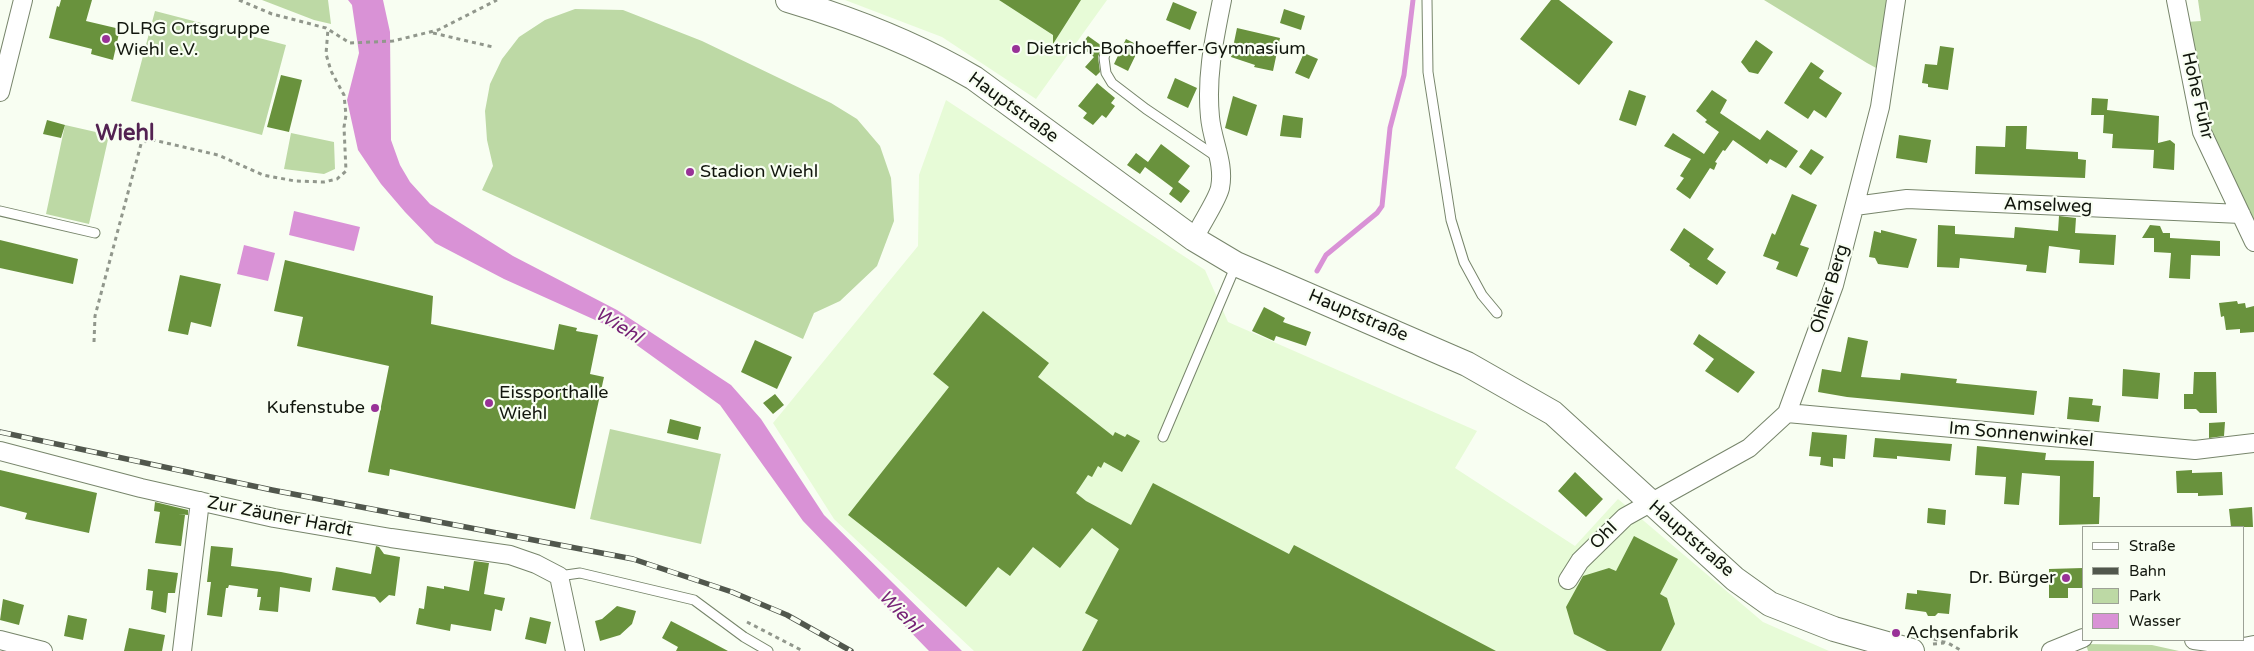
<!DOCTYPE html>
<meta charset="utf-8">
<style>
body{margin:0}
#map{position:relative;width:2254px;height:651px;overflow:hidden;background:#f8fef2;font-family:"Varela Round",sans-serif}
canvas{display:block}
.legend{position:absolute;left:2082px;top:526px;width:162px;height:115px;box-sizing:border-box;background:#f8fef2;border:1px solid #9ca196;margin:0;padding:6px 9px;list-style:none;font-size:15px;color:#11160d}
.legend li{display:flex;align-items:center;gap:10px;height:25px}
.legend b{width:25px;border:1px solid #9ca196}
</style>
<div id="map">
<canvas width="2254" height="651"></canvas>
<ul class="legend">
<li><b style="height:6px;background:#fff"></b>Straße</li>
<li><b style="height:6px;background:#51574d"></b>Bahn</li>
<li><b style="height:14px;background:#bdd9a5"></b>Park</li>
<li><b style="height:14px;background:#d992d6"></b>Wasser</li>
</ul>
</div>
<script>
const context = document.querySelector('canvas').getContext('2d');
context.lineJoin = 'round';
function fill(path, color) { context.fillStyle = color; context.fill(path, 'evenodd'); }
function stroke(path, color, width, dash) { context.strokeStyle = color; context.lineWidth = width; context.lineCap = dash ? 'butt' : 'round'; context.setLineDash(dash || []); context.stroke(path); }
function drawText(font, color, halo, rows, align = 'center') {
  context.font = font + ' "Varela Round",sans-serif'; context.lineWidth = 4.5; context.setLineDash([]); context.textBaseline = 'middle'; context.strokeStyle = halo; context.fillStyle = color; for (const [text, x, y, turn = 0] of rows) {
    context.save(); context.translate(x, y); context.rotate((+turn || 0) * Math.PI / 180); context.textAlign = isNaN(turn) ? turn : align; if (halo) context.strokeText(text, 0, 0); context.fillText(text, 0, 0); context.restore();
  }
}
fill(new Path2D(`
 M845,0H1107L1036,99L942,37Z
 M946,100L1205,270L1228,322L1477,431L1455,468L1575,546L1618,499L1763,622L1829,651H974L834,519L773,423L918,246L919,175Z`), '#e7fbd7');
fill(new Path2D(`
 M262,0H328L331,24L314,20Z
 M1764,0H1888L1878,69L1867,63Z
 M2198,0H2254V231L2207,135L2186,22L2201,21Z
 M575,9L623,10L702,41L831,103L857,119L880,146L891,178L894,221L877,266L840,301L814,313L803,339L482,190L493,166L487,140L485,111L490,84L502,59L519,37L545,20Z
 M155,11L286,45L262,135L131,101Z
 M65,125L109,135L89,224L46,214Z
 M291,133L334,142L335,169L324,174L284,169Z
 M610,429L721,454L701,544L590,519Z
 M2086,644L2152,645L2179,651H2088Z`), '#bdd9a5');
fill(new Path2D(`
 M348,0H383L390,32L391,140L400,165L410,182L430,204L513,256L617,310L731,385L761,419L824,515L962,651H929L803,521L720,405L613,328L504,279L435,243L405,212L381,184L358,150L347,100L359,53L352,5Z
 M294,211L360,227L354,251L289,235Z
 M244,245L275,253L268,281L237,274Z`), '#d992d6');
stroke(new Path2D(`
 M1317,271L1326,255L1377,213L1382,206L1390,128L1404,75L1413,0`), '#d992d6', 5);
fill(new Path2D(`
 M61,0H92L86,21L120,29L113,60L91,54L92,49L49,38L57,6L59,7Z
 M999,0H1081L1053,44V35Z
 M1551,0H1559L1613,42L1579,85L1520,39Z
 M1173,2L1197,12L1190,30L1166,20Z
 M1284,9L1305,16L1301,30L1280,23Z
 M1237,28L1280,38L1273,71L1254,67L1255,65L1231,57Z
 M1088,36L1102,46L1098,57L1100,72L1096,76L1085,67L1094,57L1080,46Z
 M1126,39L1140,46L1128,71L1114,64Z
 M1756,40L1773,52L1758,74L1749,72L1741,62Z
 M1940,46L1954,48L1948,90L1928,87V84L1922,83L1925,64L1937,65Z
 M1304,53L1318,59L1309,79L1295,73Z
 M1811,62L1824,71L1819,78L1842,93L1826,118L1814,110L1808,119L1784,103Z
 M281,75L302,80L289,132L267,127Z
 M1175,78L1197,88L1188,108L1167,98Z
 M1097,83L1115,98L1111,103L1115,106L1106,118L1102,115L1093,125L1083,118L1087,113L1078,106Z
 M1629,90L1646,96L1636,126L1619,120Z
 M1712,90L1727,100L1720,113L1760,140L1767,130L1798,151L1786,168L1770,159L1767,164L1733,140L1725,151L1723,150L1715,162L1717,163L1714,170L1710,168L1690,199L1676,189L1684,178L1680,176L1691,159L1664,146L1673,133L1704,154L1719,132L1705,122L1707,120L1696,111Z
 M1233,96L1257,105L1247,136L1225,128Z
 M2092,98L2108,99L2107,110L2159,116L2158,143L2170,140L2175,144L2174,170L2153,168L2154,150L2112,148L2113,134L2103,133L2104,115H2091Z
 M1283,115L1303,118L1301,138L1280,136Z
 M47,120L65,125L61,138L43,134Z
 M2006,126H2027L2026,149L2078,152V159L2086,160L2085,178L1975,174L1976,146L2005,147Z
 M1899,135L1931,140L1927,163L1896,158Z
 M1161,144L1190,166L1178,182L1190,191L1181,203L1169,194L1173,188L1145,167L1140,174L1127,165L1136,153L1148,162Z
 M1811,149L1824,157L1811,175L1799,167Z
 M1792,194L1817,205L1800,245L1809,248L1797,277L1776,269L1779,262L1763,256L1772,233L1775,235Z
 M2059,216L2076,218L2075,233L2116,235L2114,265L2079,263L2080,250L2049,246L2046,273L2026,271L2027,265L1960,258L1959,268L1937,267L1938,225L1955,226V234L2014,238L2015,227L2058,231Z
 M2150,225L2160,226L2163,233H2170V238L2220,241V256L2191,255L2190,279L2169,278L2171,253L2154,252V238H2142Z
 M1684,228L1714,249L1707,259L1726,272L1717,285L1689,266L1690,264L1670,250Z
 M1881,230L1917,239L1908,268L1878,264L1875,258L1869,257L1874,231L1881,233Z
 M0,240L78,259L73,284L0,268Z
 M285,260L433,296L431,324L554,350L559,324L577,328L576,331L598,335L590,374L604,377L575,509L390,469L389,476L368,472L389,366L297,346L303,317L274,311Z
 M180,275L221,284L211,327L191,322L188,335L168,331Z
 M2237,301L2238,304L2245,303L2246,308L2254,306V332L2240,333V329L2226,330L2224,316L2221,317L2219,303Z
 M1264,307L1285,318L1283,322L1311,332L1306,346L1276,336L1274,341L1252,331Z
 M983,311L1049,363L1038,377L1113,436L1115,432L1125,437L1127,434L1140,441L1122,472L1104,462L1101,468L1098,466L1092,477L1088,475L1076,493L1086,501L1131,525L1153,483L1289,554L1294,545L1496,651H1082L1098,620L1085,613L1119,549L1092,528L1060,568L1033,547L1010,576L998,567L966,607L848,515L949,387L933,374Z
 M1699,334L1755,372L1738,393L1705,371L1714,359L1693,344Z
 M1848,337L1868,341L1861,377L1900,380L1901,373L1957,379L1956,383L2037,391L2034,415L1847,397L1818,392L1822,369L1841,372Z
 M755,340L792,357L777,389L741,372Z
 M2123,369L2160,373L2158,399L2122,396Z
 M2194,372H2216L2217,413H2200L2196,409H2184V394H2193Z
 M775,394L784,405L773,414L763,403Z
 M2069,397L2093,399L2092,405L2101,406L2099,422L2067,419Z
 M670,419L701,427L698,440L667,433Z
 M2225,422L2224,436L2209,438V423Z
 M1812,432L1847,435L1845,459L1833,458V467L1820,465L1821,457L1809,456Z
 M1875,438L1952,444L1950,461L1897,456V459L1873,457Z
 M1977,446L2046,453L2045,460L2094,461L2093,497H2100L2099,524L2059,525L2060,476L2022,473L2019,505L2004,504L2006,477L1975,475Z
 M0,470L97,493L89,533L25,519L27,513L0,506Z
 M2192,470V473L2222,472L2223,495L2198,496V493H2177L2176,471Z
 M1575,472L1603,499L1586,517L1558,491Z
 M155,502L188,510V515L178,514L185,515L181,546L155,543L160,512L154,511Z
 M2252,507L2253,527H2231L2229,509Z
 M1928,508L1946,510L1945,525L1927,523Z
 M1634,536L1678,559L1660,594L1667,598L1675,624L1661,651H1607L1574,634L1566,607L1583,576L1609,568L1616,571Z
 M211,546L233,548L231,566L281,572L312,578L310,592L280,587L278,612L259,610L261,597H257L258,589L229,585L228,588H226L222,617L207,615L211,582H207Z
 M376,546L379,547L384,554L400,557L395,596L389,595L380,603L375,597L332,590L336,567L371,574Z
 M474,561L489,563L484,594L505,598L502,611L495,609L491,631L451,624L450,631L416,624L419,608L424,609L427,586L444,589V586L469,591Z
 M2083,568V588H2068V598H2049V569Z
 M148,569L178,573L175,593H168L166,613L151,609L153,591L146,590Z
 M1917,590L1951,594L1949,614L1938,613L1935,616H1928L1926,612L1905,609L1907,593L1917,594Z
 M3,599L24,605L19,625L0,620Z
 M617,606L636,611L632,624L620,635L600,641L595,621L602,619Z
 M68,615L87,619L83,640L64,636Z
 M530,617L551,622L546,644L525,639Z
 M671,621L700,636L728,651H676L678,647L662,638Z
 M129,628L165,635L162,651H124Z`), '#69923d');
const lane = new Path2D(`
 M1427,0L1428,72L1451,220L1464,262L1482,295L1497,313
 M1106,50L1104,58L1106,73L1112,83L1146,109L1217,157
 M0,211L95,233
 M1163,437L1236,265
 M559,576L580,573L694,600L744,637L768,651`);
const street = new Path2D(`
 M2176,0L2202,132L2254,242
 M0,92L23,0
 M1855,206L1907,199L2241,214
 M1194,239C1200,225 1217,201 1220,188C1225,163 1212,141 1210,117C1206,76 1214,40 1222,0
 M1787,413L2195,450L2254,443
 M0,451L141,488L274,518L391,538L510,555L536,564L559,576L575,651
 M1568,580L1580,561L1625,517L1749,448L1787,413L1834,285L1880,107L1896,0
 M0,640L43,651
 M2194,640L2244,647L2254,645
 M182,651L200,501
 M2051,651L2083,638`);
const secondary = new Path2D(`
 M788,0C852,19 916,44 974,78L1194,239L1236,264L1467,364L1553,413L1735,579L1770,604L1834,629L1912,651`);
stroke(lane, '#77856b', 11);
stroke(street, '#77856b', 20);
stroke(secondary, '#77856b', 26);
stroke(new Path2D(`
 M239,0L272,14L326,28L350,43L393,41L438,30L497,0
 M433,33L493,47
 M94,342L95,316L141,144L149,139L218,155L263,175L295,181L324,182L337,179L346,171L344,127L346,115L344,95L331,71L326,54L328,29
 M747,622L803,651
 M1926,637L1948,643L1962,651
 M1933,644L1944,643`), '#91978c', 3, [4, 4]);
stroke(lane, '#fff', 9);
stroke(street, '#fff', 18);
stroke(secondary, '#fff', 24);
const rail = new Path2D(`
 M0,432L272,490L633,559L732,592L787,615L851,651`);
stroke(rail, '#51574d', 5.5);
stroke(rail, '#f8fef2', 4, [11]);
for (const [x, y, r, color] of [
 [106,39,5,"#983297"],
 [1016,49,5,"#983297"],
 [690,172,5,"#983297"],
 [489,403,5,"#983297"],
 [375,408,5,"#983297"],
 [2066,578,5,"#983297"],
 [1896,633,5,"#983297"]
]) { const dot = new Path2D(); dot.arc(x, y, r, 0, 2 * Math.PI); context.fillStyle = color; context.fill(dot); stroke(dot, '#f8fef2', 2); }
drawText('18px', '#11160d', '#f8fef2', [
 ["DLRG Ortsgruppe",116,29],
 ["Wiehl e.V.",116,50],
 ["Dietrich-Bonhoeffer-Gymnasium",1026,49],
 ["Stadion Wiehl",700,172],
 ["Eissporthalle",499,393],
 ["Wiehl",499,414],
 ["Kufenstube",365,408,"right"],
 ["Dr. Bürger",2056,578,"right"],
 ["Achsenfabrik",1906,633]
], 'left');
drawText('18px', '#11160d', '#f8fef2', [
 ["Hohe Fuhr",2197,96,77],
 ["Hauptstraße",1013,108,36],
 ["Amselweg",2048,206,2],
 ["Ohler Berg",1830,289,-73],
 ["Hauptstraße",1358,316,23],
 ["Im Sonnenwinkel",2021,435,5],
 ["Zur Zäuner Hardt",280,517,11],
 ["Ohl",1604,536,-45],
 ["Hauptstraße",1691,539,41]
]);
drawText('italic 19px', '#762376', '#f8fef2', [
 ["Wiehl",618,326,32],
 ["Wiehl",899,612,46]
]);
drawText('bold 22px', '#532252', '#f8fef2', [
 ["Wiehl",125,134]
]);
</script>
